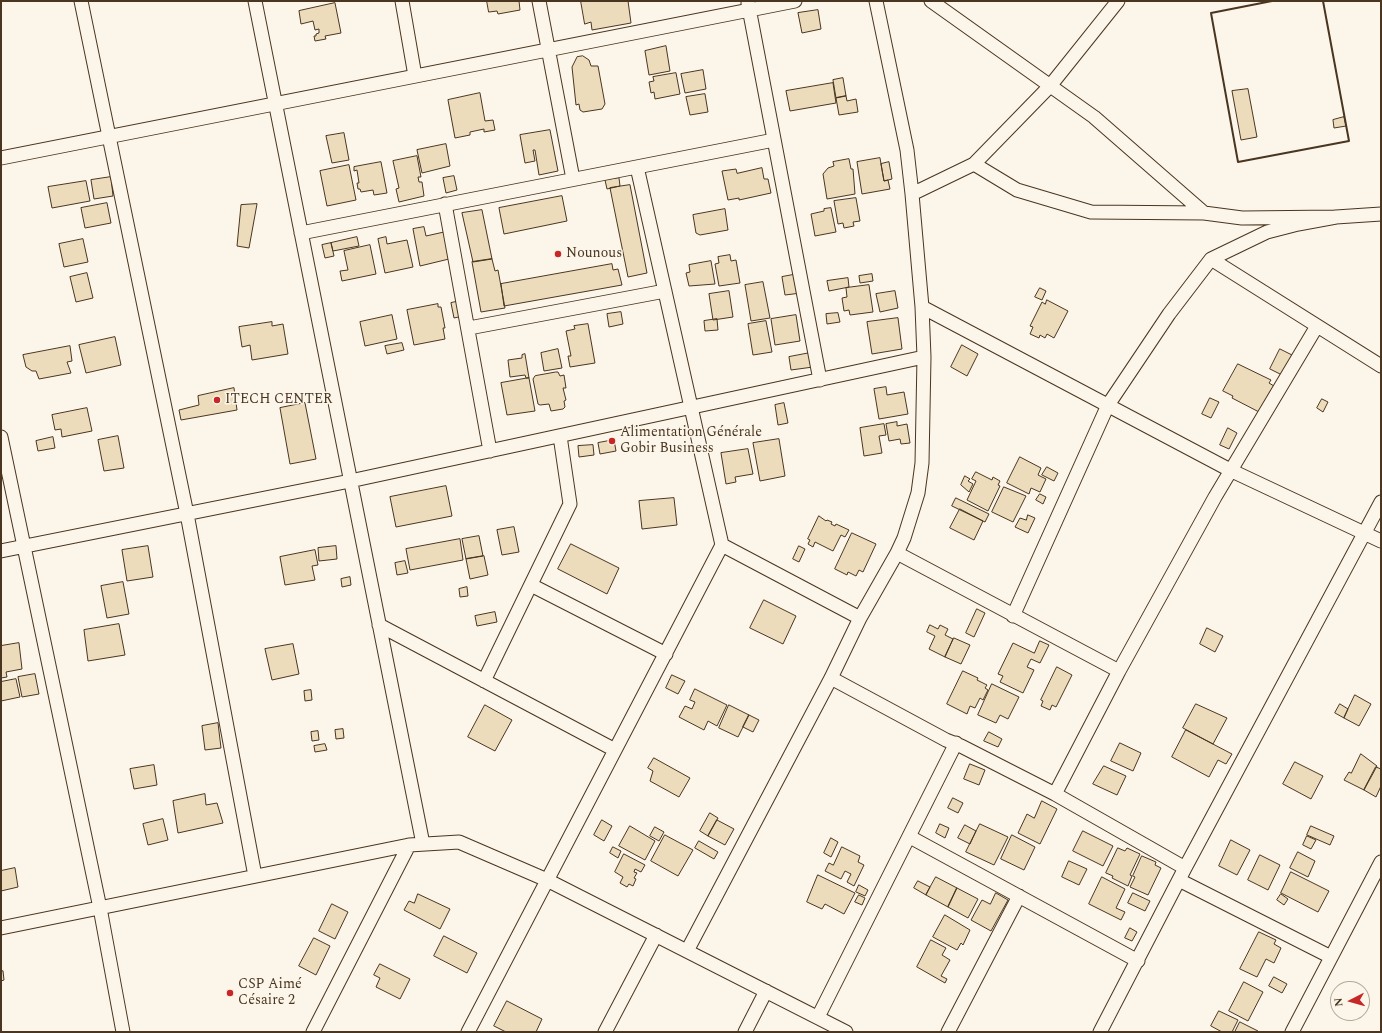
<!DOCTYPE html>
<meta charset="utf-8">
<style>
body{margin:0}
#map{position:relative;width:1382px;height:1033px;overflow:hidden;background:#fbf6e9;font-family:Spectral,serif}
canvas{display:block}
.frame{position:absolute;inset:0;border:2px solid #4a3520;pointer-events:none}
.north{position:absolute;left:1330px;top:981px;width:40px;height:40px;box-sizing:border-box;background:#fbf6e9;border:1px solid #b4a999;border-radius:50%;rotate:264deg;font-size:11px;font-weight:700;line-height:16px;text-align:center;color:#4a3520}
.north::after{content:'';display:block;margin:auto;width:14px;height:18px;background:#c62828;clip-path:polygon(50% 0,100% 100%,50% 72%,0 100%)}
</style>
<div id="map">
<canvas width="1382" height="1033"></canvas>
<div class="frame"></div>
<div class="north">N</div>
</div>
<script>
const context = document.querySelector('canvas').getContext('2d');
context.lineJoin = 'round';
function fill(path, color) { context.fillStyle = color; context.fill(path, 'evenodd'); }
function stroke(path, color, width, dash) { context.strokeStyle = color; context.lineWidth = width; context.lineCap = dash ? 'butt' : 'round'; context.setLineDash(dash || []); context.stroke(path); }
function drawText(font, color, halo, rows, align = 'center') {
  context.font = font + ' Spectral,serif'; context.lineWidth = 3; context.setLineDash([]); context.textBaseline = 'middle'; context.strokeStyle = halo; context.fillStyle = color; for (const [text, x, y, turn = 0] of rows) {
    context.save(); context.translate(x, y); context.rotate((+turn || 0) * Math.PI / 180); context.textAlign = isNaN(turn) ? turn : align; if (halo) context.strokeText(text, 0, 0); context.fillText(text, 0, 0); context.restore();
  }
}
const building = new Path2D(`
 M487,1H519L520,10L498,14L497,11L489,12Z
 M581,1H628L631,23L592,30L591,22L585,24Z
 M335,3L341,33L325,36L326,39L315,41L314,36H316V34L319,33V29L315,30L313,21L301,24L299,11Z
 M818,10L821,29L802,33L798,13Z
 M666,46L670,71L649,75L645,51Z
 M583,56L589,60L591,66H598L605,104L602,109L583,112L580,110L579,104L576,105L572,67L577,57Z
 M703,70L706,89L685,93L681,74Z
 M676,73L680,94L655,99L654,92L651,93L649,82L654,81L653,77Z
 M843,78L846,96L836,98L833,80Z
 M833,83L836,103L790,111L786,91Z
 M1248,89L1257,137L1241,140L1232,91Z
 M480,93L485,121L493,120L495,130L484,132V129L470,132V135L455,138L448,100Z
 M705,94L708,112L690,115L686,97Z
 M846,96L847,101L856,99L858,112L839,115L836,98Z
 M1344,117L1346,126L1334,128L1333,120Z
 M550,130L558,171L539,175L535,150H533L535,161L525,163L520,135Z
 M344,133L349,160L332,163L326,136Z
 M446,144L450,166L422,173L417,150Z
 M417,156L421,177H418L419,182H422L424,196L399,202L396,189L399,188L393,161Z
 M880,158L884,181L888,180L890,189L862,194L857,162Z
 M849,159L851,169H853L855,194L827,199L823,174L828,168L834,166L833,162Z
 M381,162L387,193L374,195L373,190L361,192L360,189H358L357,183H359L357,170L354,171V167Z
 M889,162L892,179L884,181L881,164Z
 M349,165L356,200L327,206L320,171Z
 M762,168L764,179H768L771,193L739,200V198L728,200L722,171L736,169L737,173Z
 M454,176L457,190L446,193L443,178Z
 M111,177L113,196L94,199L91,180Z
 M619,178L620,186L607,189L605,180Z
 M86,181L90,201L52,208L48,187Z
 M630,185L647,273L628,277L610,188Z
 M562,196L567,221L504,234L499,208Z
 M856,198L860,221L853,222L854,226L844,228L843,223L838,224L834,201Z
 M107,203L111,223L85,228L81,208Z
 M257,204L249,248L237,246L241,205Z
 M831,208L836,232L815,236L811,214L824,211V209Z
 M725,209L728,230L700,235L696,233L693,215Z
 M482,210L492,259L473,262L462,213Z
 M424,227L426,236L444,232L449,259L420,266L413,229Z
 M357,237L359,246L333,251L331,243Z
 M386,237L387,244L407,240L413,267L385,273L378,239Z
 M83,239L88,262L64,267L59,244Z
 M331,243L334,256L325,258L322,245Z
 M370,245L376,274L342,281L340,271L348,270L344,251Z
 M730,255L731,261L736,260L740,283L719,286L715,264L719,263L718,257Z
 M492,259L495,271L498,270L505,308L481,312L472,262Z
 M711,261L715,284L689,286L686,273L690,272L689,265Z
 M612,264L613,270L618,269L622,285L504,306L501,284Z
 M87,273L93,298L76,302L70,277Z
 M798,274L801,293L785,295L782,277Z
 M872,274L873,281L860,283L859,276Z
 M848,278L849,287L829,291L827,281Z
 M763,282L770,318L751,321L745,285Z
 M869,285L873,312L850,315L849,310L844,311L842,298L847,297L846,288Z
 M1040,288L1046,291L1042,300L1035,297Z
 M729,291L733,317L713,320L709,294Z
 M895,291L898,308L880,312L876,294Z
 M1047,300L1068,311L1054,338L1047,334L1045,338L1040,335L1039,338L1030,334L1033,327L1030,326L1042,302L1045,304Z
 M460,301L463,316L454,318L451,303Z
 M438,304V307H441L445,328H443L445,339L414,345L407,310Z
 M621,312L623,324L609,327L607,314Z
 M838,313L840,322L827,324L826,314Z
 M392,315L397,339L365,346L360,322Z
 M796,315L800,341L775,345L771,319Z
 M898,318L902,349L872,354L867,322Z
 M717,319L718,330L705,331L704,321Z
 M766,321L772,352L753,355L748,324Z
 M272,322V326L283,324L288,354L252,360L250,345L242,347L239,327Z
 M588,324L595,363L570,367L568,356H571L566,331L575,329L574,326Z
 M115,337L121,365L86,373L79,345Z
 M402,343L404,350L387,354L385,346Z
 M962,345L978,354L967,376L951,367Z
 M70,346L72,361L67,362L71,373L39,379L36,371H32L26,367L23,355Z
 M558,349L562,368L544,371L541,353Z
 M1280,349L1292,355L1282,375L1270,369Z
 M810,353L813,367L791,370L789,357Z
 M525,354L529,378H526L525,375L510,377L508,360L522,358V355Z
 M1238,364L1271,380L1269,383L1274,386L1261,413L1232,398L1233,396L1223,391Z
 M556,372H558L560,376L564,375L566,388H563L566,400L564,401L565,407L563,409L551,411L549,404L540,405L538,404L533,379L535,376Z
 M529,378L535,411L507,415L501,383Z
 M886,387L887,395L904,392L908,414L879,419L874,389Z
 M234,388L237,410L181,420L179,410L199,405L198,396Z
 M1210,398L1219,402L1211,418L1202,414Z
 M1322,399L1328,402L1323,412L1317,408Z
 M305,403L316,459L290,464L280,408Z
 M784,403L788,423L778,425L775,405Z
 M87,408L92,431L62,437L61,429L55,430L52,415Z
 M897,422V426L907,424L910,443L901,444L900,439L889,441L886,424Z
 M884,424L886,435L879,436L882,453L864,456L860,428Z
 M1228,428L1237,433L1229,449L1220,445Z
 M118,436L124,468L104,471L98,440Z
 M53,437L55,448L38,451L36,441Z
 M779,439L785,476L760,481L753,443Z
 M614,440L616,451L600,454L598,443Z
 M593,445L594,455L579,457L578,446Z
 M748,449L753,474L735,477L736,482L726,484L721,453Z
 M1020,457L1041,468L1038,475L1046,479L1040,492L1031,488L1029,494L1007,483Z
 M1047,467L1058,473L1054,481L1042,475Z
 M976,472L992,480L993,477L1000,481L998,485L1000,486L988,511L967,500L976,481L972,479Z
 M965,476L970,479L968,481L973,484L969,492L961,485Z
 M446,486L452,516L396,527L390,497Z
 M1004,487L1026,496L1013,522L992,512Z
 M1040,494L1046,497L1043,504L1036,500Z
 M674,498L677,525L642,529L639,501Z
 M956,498L989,514L985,522L952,506Z
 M960,509L983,521L974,540L950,528Z
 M1028,515L1035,518L1028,533L1015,527L1020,518L1026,520Z
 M819,516L826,521L827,520L832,522L831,524L835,526L836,524L849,530L845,537L841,535L833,551L815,542L813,547L808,544L810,540L808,539Z
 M514,527L519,552L502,555L497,530Z
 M852,533L876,544L863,572L859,570L856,576L848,572L847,575L835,569Z
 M479,536L483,556L466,559L462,539Z
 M460,539L463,560L410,570L406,549Z
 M571,544L619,568L607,594L558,569Z
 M148,546L153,577L127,581L122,550Z
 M336,546L337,559L319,561L318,548Z
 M799,546L805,549L799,562L793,559Z
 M315,550L318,565L312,566L315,580L285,585L280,557Z
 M484,556L488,575L470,579L466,559Z
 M405,561L408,573L397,575L395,563Z
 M350,577L351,585L342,587L341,579Z
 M123,582L129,614L107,618L101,586Z
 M467,587L468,596L460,597L459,589Z
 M764,600L796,616L783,644L750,628Z
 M977,609L985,613L974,637L966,633Z
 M495,612L497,622L477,626L475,616Z
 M119,624L125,655L88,661L84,630Z
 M930,625L938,629L940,625L948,629L945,635L953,639L945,657L929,649L935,636L927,632Z
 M1207,628L1223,636L1215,652L1200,644Z
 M954,638L970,645L961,664L945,657Z
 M1040,641L1049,645L1040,663L1031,659L1027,667L1034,670L1023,693L1000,682L1003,676L998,674L1013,643L1034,653Z
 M19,643L22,669L6,672L7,677L1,678V646Z
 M293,644L299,674L272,680L265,649Z
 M1057,667L1072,675L1056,707L1052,705L1050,710L1041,706L1043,701L1041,700Z
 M963,671L978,678L977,680L987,685L985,688L988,690L983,700L980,698L975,708L970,706L967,714L947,704Z
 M35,674L39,694L22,697L18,677Z
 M672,675L685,681L678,694L666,688Z
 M16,679L20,697L1,701V682Z
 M992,684L1019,697L1008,719L1000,715L996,723L978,715Z
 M695,689L727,705L717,726L708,721L704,730L679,717L685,706L692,709L695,702L690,700Z
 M311,690L312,700L305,701L304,691Z
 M1355,695L1371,704L1359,726L1344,718Z
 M1196,704L1227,718L1213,744L1183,728Z
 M1340,704L1348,709L1344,718L1335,713Z
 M485,705L512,720L495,751L468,737Z
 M729,705L749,715L738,737L719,728Z
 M749,715L759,720L753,732L743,727Z
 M218,723L221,748L205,750L202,726Z
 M343,729L344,738L336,739L335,730Z
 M1186,730L1232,754L1226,764L1218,760L1209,777L1172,757Z
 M318,731L319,740L312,741L311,732Z
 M989,732L1002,739L998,747L984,741Z
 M1120,743L1141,753L1133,771L1111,761Z
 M325,744L327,750L315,752L314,746Z
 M1361,754L1377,766L1364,790L1344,780L1349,772L1351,773Z
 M654,758L690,778L679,797L650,781L653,771L648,768Z
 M1295,762L1323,776L1311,799L1283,784Z
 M970,764L985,770L979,785L964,779Z
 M154,765L157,785L134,789L130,769Z
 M1104,766L1126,776L1117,795L1093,784Z
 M1376,767L1381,769V786L1376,797L1364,790Z
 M205,794L206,805L217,803L223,823L178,833L173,801Z
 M953,798L963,803L958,813L948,808Z
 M1042,801L1057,809L1040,844L1018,833L1027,814L1034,818Z
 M710,813L718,818L708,836L700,831Z
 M163,819L168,840L148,845L143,824Z
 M602,820L612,826L604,841L594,835Z
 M717,820L734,829L725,845L708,836Z
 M940,824L949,828L945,838L936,833Z
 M980,824L1008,837L994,865L966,852Z
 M965,825L976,831L970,844L958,838Z
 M630,826L655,841L645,860L619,846Z
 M1311,826L1334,836L1330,845L1307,835Z
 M655,827L664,832L659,841L650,836Z
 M1083,831L1113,846L1103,866L1073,851Z
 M665,835L693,850L678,876L651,861Z
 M1012,835L1035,847L1024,870L1001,859Z
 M1307,836L1316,840L1311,849L1303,845Z
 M831,838L838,842L831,857L824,853Z
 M1231,840L1250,850L1237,875L1219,866Z
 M699,841L718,852L714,859L695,848Z
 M613,847L621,851L618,858L610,853Z
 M842,847L860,856L858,862L864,865L854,886L847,882L851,874L845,871L841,879L825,871L829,863L833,865Z
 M1118,848L1125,851L1127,848L1140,854L1130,875L1132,876L1128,886L1112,878L1113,876L1106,873Z
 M1298,852L1315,861L1308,877L1290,868Z
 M624,854L645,865L641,872L635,869L634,872L637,873L634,878L636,879L633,886L629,884L627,887L620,883L623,877L615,872Z
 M1260,855L1280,865L1268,890L1248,880Z
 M1142,856L1156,862L1155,865L1161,868L1148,895L1130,887L1135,877L1133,876Z
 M1069,861L1087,869L1079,885L1062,877Z
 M15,868L18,887L1,891V871Z
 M1291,872L1329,891L1318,912L1281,893Z
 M818,875L855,893L844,914L825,904L822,909L807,902Z
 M936,877L957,888L948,907L926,895Z
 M1102,877L1125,889L1116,908L1125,912L1121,920L1089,904Z
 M918,881L930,887L926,895L914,888Z
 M859,885L868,890L865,896L856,892Z
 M957,888L978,899L968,918L948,907Z
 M996,893L1008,900L991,931L971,920L982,900L990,904Z
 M1133,893L1150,901L1145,911L1128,903Z
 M418,894L450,909L440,929L404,910L409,901L414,903Z
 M1281,894L1288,899L1284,905L1277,900Z
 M859,895L865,898L862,905L855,902Z
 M332,904L348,912L335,939L319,931Z
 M945,915L970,930L963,945L961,943L957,950L933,937Z
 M1130,928L1137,932L1132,941L1125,938Z
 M1259,932L1276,940L1274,944L1281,948L1274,963L1266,959L1257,977L1240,969Z
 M444,936L477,953L467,973L434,956Z
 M314,938L330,946L316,975L299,966Z
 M931,940L946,948L942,955L950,960L941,976L947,979L945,983L917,967Z
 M380,964L410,979L400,999L376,987L380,978L374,975Z
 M3,971L4,980L1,981V972Z
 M1274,977L1287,984L1282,993L1269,986Z
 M1244,982L1263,992L1248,1021L1229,1011Z
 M507,1001L542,1019L536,1032H506L494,1026Z
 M1219,1011L1238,1020L1232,1032H1222L1211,1026Z
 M1240,1022L1258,1031L1257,1032H1235Z`);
fill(building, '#ecdcbc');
stroke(building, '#4a3520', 1);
const street = new Path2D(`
 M81,1L187,514L255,876
 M255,1L423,844
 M402,1L415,76
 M539,1L573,179
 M931,1L1094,117L1204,213L1242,218L1336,217L1381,214
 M748,3L820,380
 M1,158L795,1
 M974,164L1017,190L1091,212L1204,213
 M912,194L974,164L1050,86L1118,1
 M445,204L490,451
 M301,233L774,140
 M1211,259L1381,366
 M922,307L1230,470L1381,541
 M469,328L665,291
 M1,437L100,908L123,1032
 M722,545L860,618
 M1,551L350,481L924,357
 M897,553L1119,671
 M531,585L666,654
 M1013,616L1108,405L1169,314L1211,259L1267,232L1298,224L1336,217
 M379,625L615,750
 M831,678L946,740L961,746L1055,794L1185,868
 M484,681L570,504L560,436
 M1055,794L1119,671L1215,497L1317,326
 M910,837L1138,961
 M1179,880L1331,957
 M1,928L409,845L459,842L547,880L846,1032
 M687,951L831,678L860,618L897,553L904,538L918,493L922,463L924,357L922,307L912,194L907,150L876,1
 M818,1017L956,743
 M313,1032L409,845
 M468,1032L722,545L637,167
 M605,1032L656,935
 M745,1032L766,991
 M948,1032L1019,896
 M1100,1032L1185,868L1381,502
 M1292,1032L1381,862`);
stroke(street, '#4a3520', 15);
stroke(street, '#fbf6e9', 13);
stroke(new Path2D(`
 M1272,1L1211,13L1238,162L1349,141L1323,1`), '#4a3520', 2);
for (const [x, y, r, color] of [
 [558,254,4,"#c62828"],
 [217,400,4,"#c62828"],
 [612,441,4,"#c62828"],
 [230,993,4,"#c62828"]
]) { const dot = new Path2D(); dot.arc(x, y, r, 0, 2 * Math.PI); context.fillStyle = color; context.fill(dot); stroke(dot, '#fbf6e9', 1.5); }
drawText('14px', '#4a3520', '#fbf6e9', [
 ["Nounous",566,254],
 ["ITECH CENTER",225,400],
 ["Alimentation Générale",620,433],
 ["Gobir Business",620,449],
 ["CSP Aimé",238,985],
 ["Césaire 2",238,1001]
], 'left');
</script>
